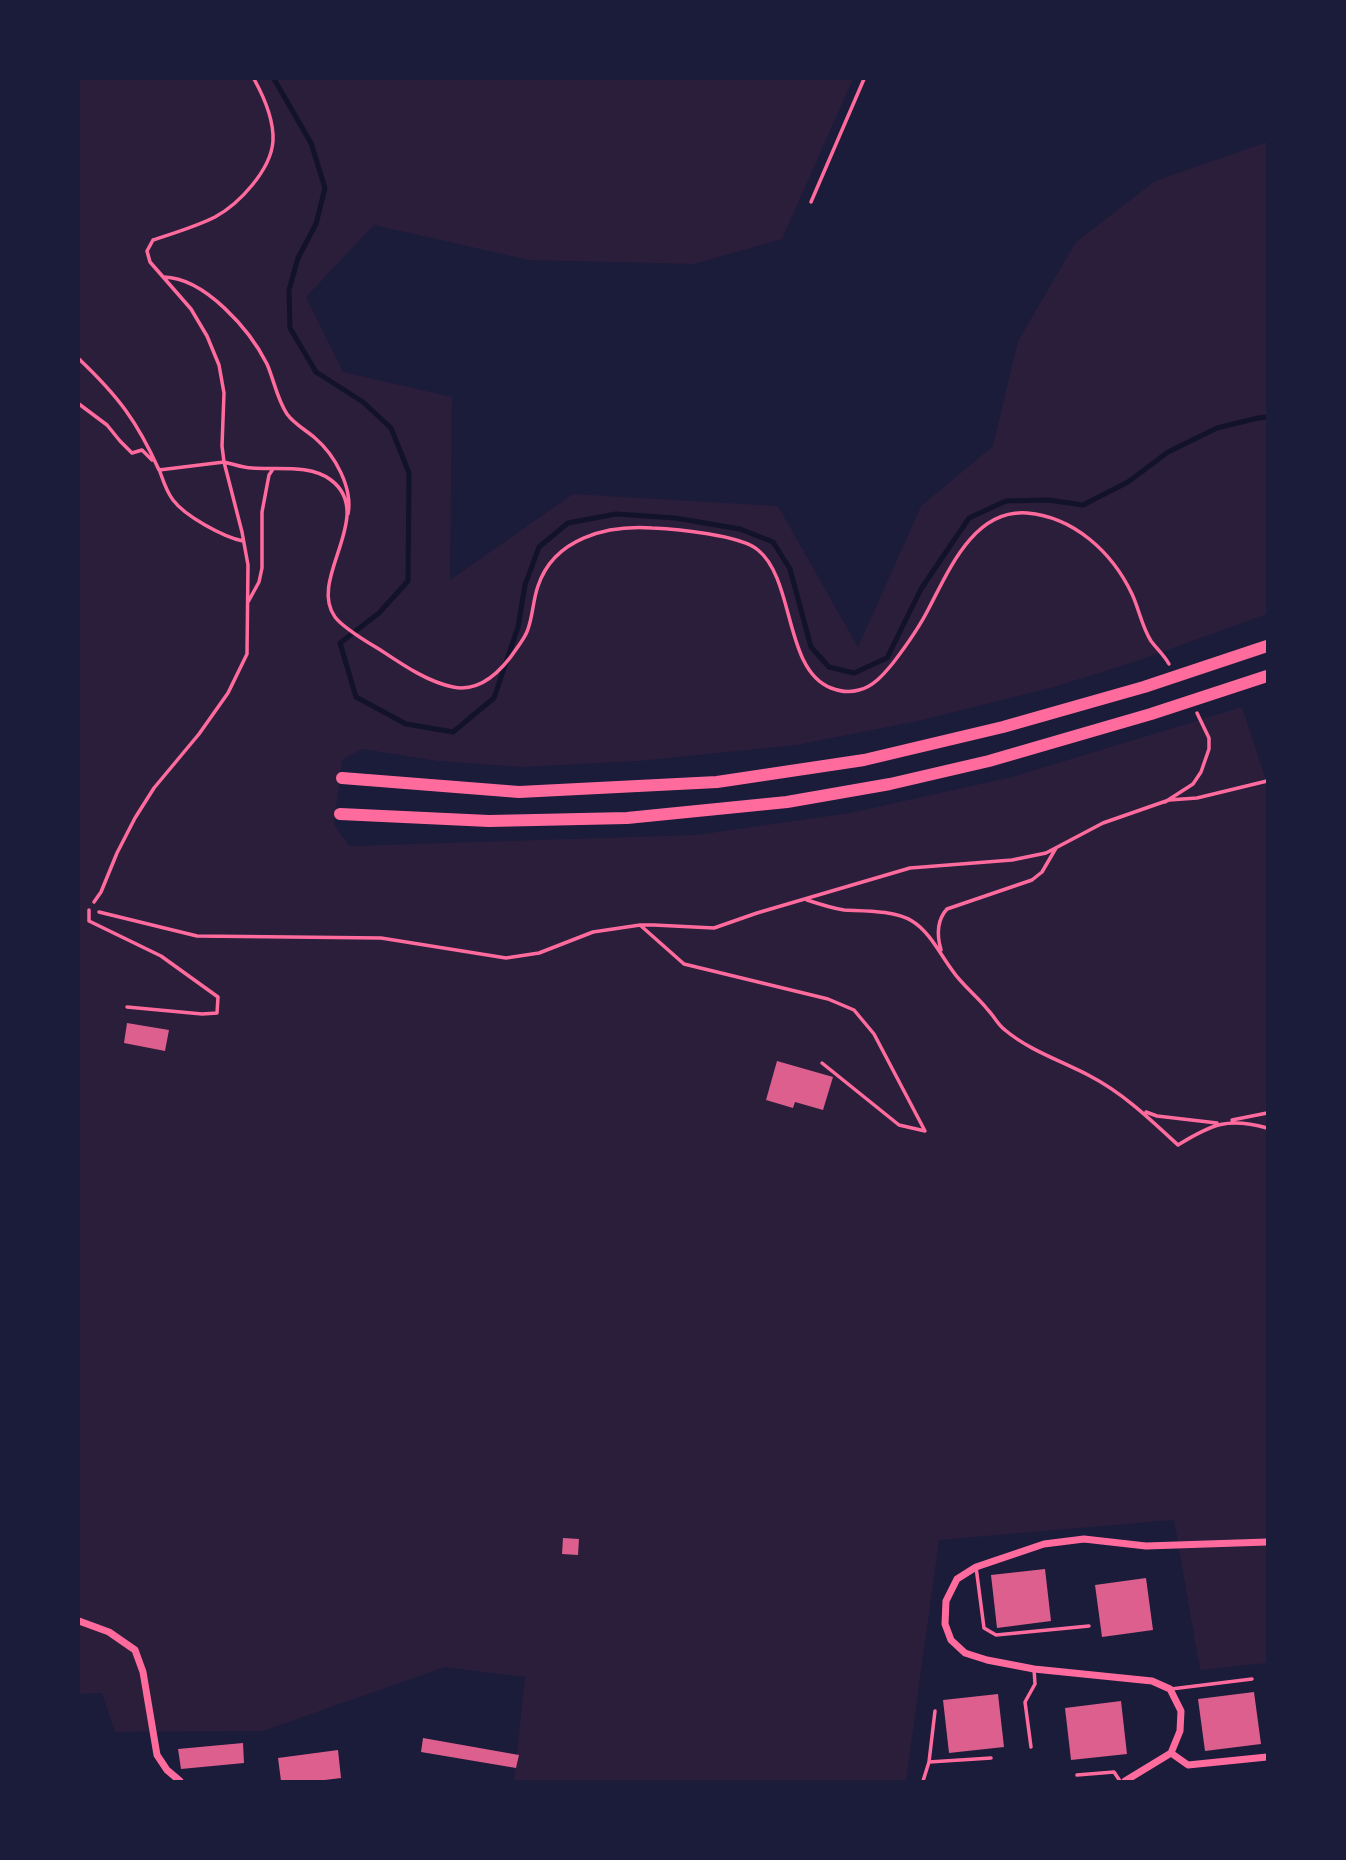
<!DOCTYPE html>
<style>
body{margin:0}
#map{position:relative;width:1346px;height:1860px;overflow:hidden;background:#1b1b3a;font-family:Karla,sans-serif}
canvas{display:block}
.frame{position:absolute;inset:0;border:80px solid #1b1b3a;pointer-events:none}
</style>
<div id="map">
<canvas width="1346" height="1860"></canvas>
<div class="frame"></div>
</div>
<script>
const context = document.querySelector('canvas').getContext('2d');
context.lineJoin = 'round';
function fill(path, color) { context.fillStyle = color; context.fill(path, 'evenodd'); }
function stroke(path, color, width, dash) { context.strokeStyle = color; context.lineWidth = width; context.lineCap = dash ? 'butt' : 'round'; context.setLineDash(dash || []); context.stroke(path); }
fill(new Path2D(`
 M79,79H853L782,239L694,264L529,260L374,225L306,297L343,372L452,397L450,580L573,494L778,506L858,647L921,506L993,446L1018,341L1076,242L1155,181L1267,142V614L1140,660L1054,687L918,721L796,745L639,761L521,767L438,761L362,749L342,760L334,824L349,846L696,835L850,813L1012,777L1242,707L1265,777H1267V1663L1200,1670L1174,1520L939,1540L906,1781H514L525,1677L445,1667L263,1731L115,1732L102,1693L79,1694Z`), '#2a1e3b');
stroke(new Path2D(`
 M274,79L311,143L325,188L316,224L298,258L289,290L290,328L316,372L363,402L391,428L409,473L408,581L379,613L340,643L356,697L406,724L453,732L494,698L518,627L525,585L539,547L568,523L616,514L675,518L740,529L773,542L790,569L811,647L829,667L854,673L887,658L921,589L969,518L1006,501L1048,500L1083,505L1128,482L1168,452L1217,428L1258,418L1267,417`), '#12122b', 5);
fill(new Path2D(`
 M127,1023L169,1030L165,1051L124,1043Z
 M777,1061L833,1077L823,1110L795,1102L793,1108L766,1100Z
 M563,1538L579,1539L578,1555L562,1554Z
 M1045,1569L1051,1621L997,1628L991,1575Z
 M1146,1578L1153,1630L1102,1637L1095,1585Z
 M1254,1692L1261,1744L1205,1751L1198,1699Z
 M998,1694L1004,1747L949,1753L943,1700Z
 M1121,1701L1127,1754L1071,1760L1065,1708Z
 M423,1738L519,1755L516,1768L421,1752Z
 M243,1743L244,1763L181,1769L178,1749Z
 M338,1750L341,1778L317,1781H281L278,1758Z`), '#dd5f8e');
stroke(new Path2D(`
 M164,277C205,278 250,330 267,364C274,380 277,399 287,414C294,424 306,430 315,438C335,455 353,488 348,514
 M79,359C118,396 137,421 159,470L224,462L222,446L224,393L219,365L207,336L191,309L150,262L147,251L153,240C174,233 195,227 215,217C239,204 271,170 273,141C274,120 264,97 254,79
 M79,404L107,425L120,441L132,453L142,450L152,460
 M159,469C163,480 166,491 173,500C185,516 223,537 243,541
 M248,602L259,582L262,568V512L269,475L273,469
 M1165,802L1193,784L1201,772L1209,749V738L1197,713
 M807,900C819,904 831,908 844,910C863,911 895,910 912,921C930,932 940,954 952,970C962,985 977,996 988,1010C994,1016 998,1025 1005,1030C1030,1051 1062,1061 1090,1076C1123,1093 1151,1120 1178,1145C1212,1124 1228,1117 1267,1128
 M94,902L101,892L117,853L135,818L154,788L199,734L228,693L247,654L248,565L242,532L224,462C233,464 243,468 252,468C277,470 310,464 331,480C377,515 307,579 335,617C344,629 369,643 382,651C403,665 428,682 453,687C482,693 503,669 517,648C521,642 526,636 528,629C533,615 533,600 538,586C554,538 607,525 652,528C676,529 741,535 758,550C795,580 784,670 831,688C841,692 849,693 859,690C873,687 884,674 893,663C906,646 919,628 929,608C949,570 974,509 1027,513C1074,517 1112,552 1132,594C1139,609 1142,627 1151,641C1157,649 1164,655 1169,664
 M99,912L197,936L381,938L506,958L539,953L593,932L640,925L684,964L828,999L854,1010L874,1034L925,1131L899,1125L822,1063
 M640,925H654L714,928L757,913L910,868L1012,860L1046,853L1103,823L1169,800L1197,798L1267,781
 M941,950C937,936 937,920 947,909L1032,880L1042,872L1056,848
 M1146,1112L1157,1116L1217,1123
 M1232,1120L1267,1113`), '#ff6b9d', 3.5);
stroke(new Path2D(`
 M811,202L864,79
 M89,910V921L161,956L218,997L217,1013L202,1014L127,1007
 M976,1567L984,1628L996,1635L1089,1626
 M1171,1689L1252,1679
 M1031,1747L1025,1702L1035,1684L1034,1669
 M929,1762L991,1758
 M1077,1775L1114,1772L1120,1781
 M923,1781L929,1762L935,1711`), '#ff6b9d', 3.5);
stroke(new Path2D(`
 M79,1621L109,1632L135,1650L143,1672L157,1755L167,1770L180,1781
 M1171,1753L1188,1765L1267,1757
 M1125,1781L1171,1753L1180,1731L1181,1711L1170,1689L1152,1681L1034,1669L987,1660L965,1653L951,1640L945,1624L946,1601L957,1579L976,1567L1044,1544L1084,1539L1146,1546L1267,1542`), '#ff6b9d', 7);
stroke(new Path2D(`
 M342,778L519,792L717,782L864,760L1003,727L1144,687L1267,646
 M340,814L489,821L627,818L787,802L890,784L989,761L1151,714L1267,676`), '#ff6b9d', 12);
</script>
